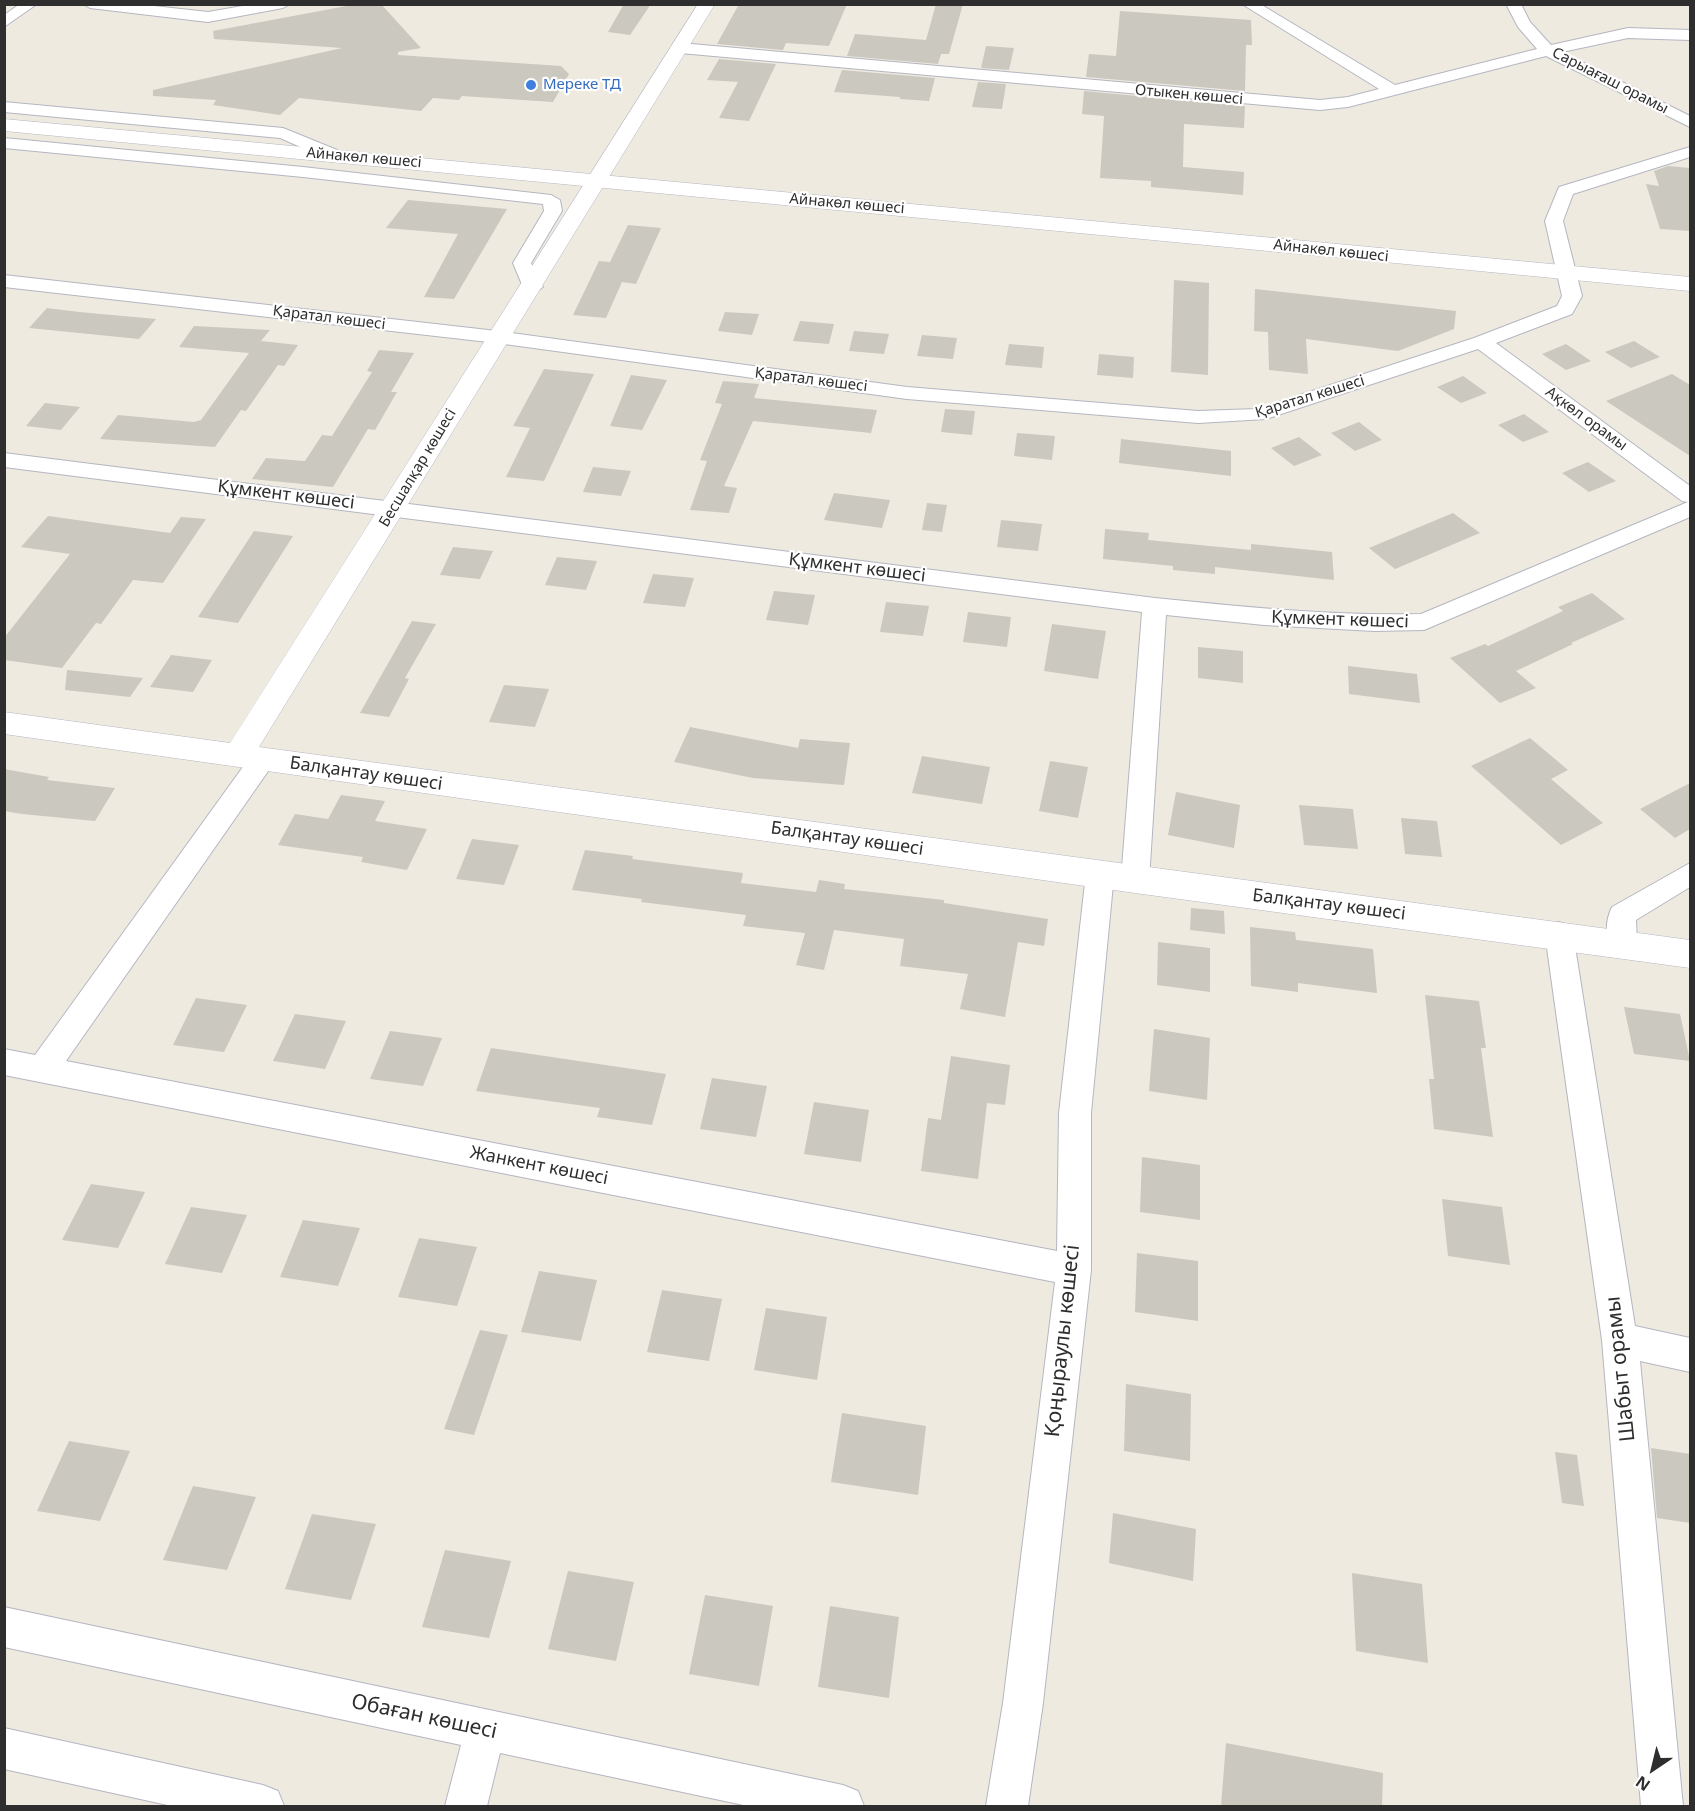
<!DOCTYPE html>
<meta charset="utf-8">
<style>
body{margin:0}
#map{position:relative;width:1695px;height:1811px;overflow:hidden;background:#efeae0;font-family:"Noto Sans",sans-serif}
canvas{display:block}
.frame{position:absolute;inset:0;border:6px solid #2e2e2e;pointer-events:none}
.north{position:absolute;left:1623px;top:1739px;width:60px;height:60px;-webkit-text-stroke:4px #fff;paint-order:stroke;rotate:215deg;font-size:16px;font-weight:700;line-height:24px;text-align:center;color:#2e2e2e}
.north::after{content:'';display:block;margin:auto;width:21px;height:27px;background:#2e2e2e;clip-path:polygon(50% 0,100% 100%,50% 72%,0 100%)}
</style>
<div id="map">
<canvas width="1695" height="1811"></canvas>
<div class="frame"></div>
<div class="north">N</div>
</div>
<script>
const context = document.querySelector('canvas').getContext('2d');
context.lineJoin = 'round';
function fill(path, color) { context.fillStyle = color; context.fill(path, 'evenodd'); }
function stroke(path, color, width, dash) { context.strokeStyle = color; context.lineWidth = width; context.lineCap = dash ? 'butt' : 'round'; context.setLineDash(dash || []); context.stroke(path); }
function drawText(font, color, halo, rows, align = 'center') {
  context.font = font + ' "Noto Sans",sans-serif'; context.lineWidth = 4.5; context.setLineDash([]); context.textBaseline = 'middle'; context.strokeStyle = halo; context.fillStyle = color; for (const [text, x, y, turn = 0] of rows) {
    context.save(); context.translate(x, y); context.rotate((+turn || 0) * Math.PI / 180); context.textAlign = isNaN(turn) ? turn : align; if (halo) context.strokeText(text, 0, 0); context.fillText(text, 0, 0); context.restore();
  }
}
fill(new Path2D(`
 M357,4H381L421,48L398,52V55L561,66L569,74L553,102L462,96L459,100L433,98L421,111L299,98L280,115L213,105L216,100L153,96V90L342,48L214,39L213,31Z
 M624,4H651L630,35L608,32Z
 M739,4H847L829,46L786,43L783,50L717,44Z
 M936,4H963L949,54H941L938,64L847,56L855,34L926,40Z
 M1120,11L1251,20L1252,45H1246L1245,91L1086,77L1089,54L1116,56Z
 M986,46L1014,48L1009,70L981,68Z
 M719,59L776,64L749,121L719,118L738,82L707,80Z
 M842,70L935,78L929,101L900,99V97L834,92Z
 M978,82L1006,84L1002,109L972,107Z
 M1084,91L1245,106L1244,128L1184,124L1183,167L1244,172L1243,195L1151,187V181L1100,178L1104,116L1082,114Z
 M1668,166L1690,168V231L1660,229L1646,184L1659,186L1654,171Z
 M408,200L507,209L454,299L424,297L458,234L386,228Z
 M628,225L661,228L636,284L622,282L606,318L573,315L599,261L610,262Z
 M1174,280L1209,283L1208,375L1171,372Z
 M1255,289L1456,311L1454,329L1398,351L1306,339L1308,374L1269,370L1268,332L1254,331Z
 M47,308L79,312L156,319L139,339L29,328Z
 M725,312L759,314L752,335L718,331Z
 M800,321L834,324L829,344L793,341Z
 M194,326L270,330L261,341L298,345L284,366L278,365L246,411L241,410L215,447L100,439L118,415L194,422L201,420L249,353L179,347Z
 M854,331L889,334L884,354L849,351Z
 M922,335L957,338L953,359L917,356Z
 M1634,341L1660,357L1631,368L1605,352Z
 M1009,344L1044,347L1042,368L1005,365Z
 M1566,344L1591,361L1566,370L1542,354Z
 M379,350L414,353L391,392H397L375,430L368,429L333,487L252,479L266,458L305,461L322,435L332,436L372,372L367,371Z
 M1099,354L1134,357L1133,378L1097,375Z
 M544,369L594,374L544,481L506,477L530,428L513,426Z
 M1672,374L1690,385V456L1606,401Z
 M631,375L667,380L642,430L610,426Z
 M1463,376L1487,393L1461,403L1437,387Z
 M723,381L759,384L754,398L877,410L871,433L753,421L724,486L737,488L729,513L690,510L707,461L700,460L722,404L715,403Z
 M45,403L80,407L61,430L26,426Z
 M945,409L975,411L972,435L941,432Z
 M1524,414L1549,432L1523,442L1498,425Z
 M1359,422L1382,440L1355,451L1331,433Z
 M1017,433L1055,436L1052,460L1014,456Z
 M1299,437L1322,455L1294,466L1271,448Z
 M1121,439L1231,451V476L1119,463Z
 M1588,462L1616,481L1589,492L1562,473Z
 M593,467L631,471L621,496L583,492Z
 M834,493L890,500L882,528L824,520Z
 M927,503L947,505L942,532L922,530Z
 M1453,513L1480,533L1395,569L1369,548Z
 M48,516L170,533L181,517L206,519L163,583L133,580L101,624L96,623L62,668L4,660V638L70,554L21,547Z
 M1001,520L1042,524L1038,551L997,547Z
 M1105,529L1149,533L1148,540L1251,550V544L1332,552L1334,580L1215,567V574L1173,570V566L1103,559Z
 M254,531L293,536L238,623L198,617Z
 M453,547L493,551L480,579L440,575Z
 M557,557L597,561L586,590L545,585Z
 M653,574L694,578L685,607L643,603Z
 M774,591L815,595L808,625L766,620Z
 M1592,593L1625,619L1571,643L1573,644L1516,671L1536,688L1500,703L1450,658L1485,644L1488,646L1563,611L1558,607Z
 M886,602L929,606L923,636L880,632Z
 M968,612L1011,617L1007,647L963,642Z
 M412,621L436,624L405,678L409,679L389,717L360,713Z
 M1052,624L1106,631L1098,679L1044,671Z
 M1198,647L1243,651V683L1198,678Z
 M171,655L212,660L193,692L150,687Z
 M1348,666L1417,674L1420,703L1349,694Z
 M67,670L143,678L130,697L65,690Z
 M504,685L549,689L535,727L489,722Z
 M690,727L798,748L800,739L850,743L844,785L753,778L674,762Z
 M1530,738L1568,770L1551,779L1603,823L1561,845L1471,766Z
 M922,756L990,767L982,804L912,793Z
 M1050,761L1088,767L1078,818L1039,811Z
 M4,769L49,777L47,780L115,788L95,821L22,814L4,811Z
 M1690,783V829L1675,838L1640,809Z
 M1176,792L1240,805L1234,848L1168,835Z
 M341,795L385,801L375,821L427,829L407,870L361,862L363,857L278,845L295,814L328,819Z
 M1299,805L1353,809L1358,849L1304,845Z
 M1401,818L1437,821L1442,857L1405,854Z
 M472,839L519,845L504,885L456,879Z
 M585,850L633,856L632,859L743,873L741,883L816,892L819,880L845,884L844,889L944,900V903L1048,919L1044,946L1018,942L1005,1017L960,1009L968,974L900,966L904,939L834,930L824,970L796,965L805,933L743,926L746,915L641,902L642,899L572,890Z
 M1191,908L1224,911L1225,934L1190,930Z
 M1250,927L1295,932L1296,940L1373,949L1377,993L1298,983V992L1251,986Z
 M1158,942L1210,948V992L1157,985Z
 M1425,995L1479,1001L1486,1048H1481L1493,1137L1434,1129L1429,1079H1434Z
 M196,998L247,1005L224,1052L173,1045Z
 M1624,1007L1680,1014L1690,1061L1634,1054Z
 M295,1014L346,1021L325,1069L273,1061Z
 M1154,1029L1210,1038L1207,1100L1149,1091Z
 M390,1031L442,1038L423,1086L370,1079Z
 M491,1048L666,1074L652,1125L597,1117L600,1108L476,1091Z
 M951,1056L1010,1065L1005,1105L987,1103L978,1179L921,1171L928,1118L941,1120Z
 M712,1078L767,1086L756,1137L700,1129Z
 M814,1102L869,1110L861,1162L804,1154Z
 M1142,1157L1200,1165V1220L1140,1212Z
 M91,1184L145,1192L118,1248L62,1240Z
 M1442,1199L1502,1207L1510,1265L1448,1256Z
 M191,1207L247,1215L222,1273L165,1264Z
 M303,1220L360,1228L338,1286L280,1277Z
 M419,1238L477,1247L457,1306L398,1297Z
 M1137,1253L1198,1261V1321L1135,1312Z
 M539,1271L597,1280L581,1341L521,1332Z
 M662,1290L722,1299L709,1361L647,1352Z
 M766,1308L827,1317L817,1380L754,1370Z
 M480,1330L508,1335L474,1435L444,1429Z
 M1126,1384L1191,1394L1190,1461L1124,1451Z
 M842,1413L926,1426L918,1495L831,1482Z
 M69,1441L130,1451L100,1521L37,1511Z
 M1651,1448L1690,1454V1523L1657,1518Z
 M1555,1452L1577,1455L1584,1506L1562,1503Z
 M193,1486L256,1497L227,1570L163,1560Z
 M1113,1513L1196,1529L1193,1581L1109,1563Z
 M312,1514L376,1524L351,1600L285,1589Z
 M445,1550L511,1561L489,1638L422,1627Z
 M568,1571L634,1582L616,1661L548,1649Z
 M1352,1573L1422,1584L1428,1663L1356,1651Z
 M705,1595L773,1606L759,1686L689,1674Z
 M830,1606L899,1617L889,1698L818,1687Z
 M1226,1743L1383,1773L1382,1806H1221Z`), '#cbc8bf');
const minor = new Path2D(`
 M20,4H37L4,27V15Z
 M83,4H136L208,12L254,4H290L283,8L208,22L90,8Z
 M1242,4H1260L1395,85L1537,49L1518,27L1506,4H1521L1530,22L1551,45L1628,28L1690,30V40L1628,38L1562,52L1690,116V127L1546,56L1348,107L1320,110L680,53L672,48L680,43L1320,100L1348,97L1379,89Z
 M4,102L283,128L342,152L345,156L342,160H330L280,138L4,112Z
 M4,138L303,167L551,195L560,200L562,211L531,263L543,287L533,293L523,287L513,263L544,211L543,204L303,177L4,148Z
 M1690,147V157L1573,194L1563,221L1582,296L1572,314L1496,343L1690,486V517L1424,630L1374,631L1264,625L1166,615L1149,880L1145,888L1135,891L1125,888L1121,880L1142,612L4,467V453L1155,598C1244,607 1332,616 1421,614L1688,502L1682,501L1478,349L1266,419L1198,423L907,399L497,343L4,287V275L497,331L907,387L1198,411L1257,409L1474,338L1557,306L1562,296L1545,221L1559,187Z
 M262,750L271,753L275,760L271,767L66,1061L1057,1251L1059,1113L1086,874L1090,866L1100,863L1110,866L1114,874L1091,1113V1270L1043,1703L1028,1806H986L1003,1703L1055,1282L4,1075V1049L35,1055L253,753Z
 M1690,863V887L1636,920L1637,944L1632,952L1622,956L1612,952C1605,939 1605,920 1612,907Z
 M1559,922L1569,926L1573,934L1635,1326L1690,1338V1372L1640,1361L1683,1806H1641L1602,1340L1545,934L1549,926Z
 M4,1607L843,1785L858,1791L864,1806H748L500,1753L487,1806H445L461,1745L4,1647Z
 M4,1728L263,1785L278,1791L284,1806H172L4,1769Z`);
const tertiary = new Path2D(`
 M698,4H715L259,747L1690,940V968L1135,893L4,734V712L230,743Z`);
const secondary = new Path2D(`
 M4,119L1690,277V291L4,131Z`);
stroke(minor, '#b4b6c1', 2);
stroke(tertiary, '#b4b6c1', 1);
stroke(secondary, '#b4b6c1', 1);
fill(minor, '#fff');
fill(tertiary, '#fff');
fill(secondary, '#fff');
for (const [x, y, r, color] of [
 [531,85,6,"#3f7fe0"]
]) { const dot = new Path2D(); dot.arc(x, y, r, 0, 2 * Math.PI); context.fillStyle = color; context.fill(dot); stroke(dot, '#fff', 2); }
drawText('15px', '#2e2e2e', '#fff', [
 ["Сарыағаш орамы",1610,81,27],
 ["Отыкен көшесі",1189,95,5],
 ["Айнакөл көшесі",364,158,5],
 ["Айнакөл көшесі",847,204,5],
 ["Айнакөл көшесі",1331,251,6],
 ["Қаратал көшесі",329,318,7],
 ["Қаратал көшесі",811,380,7],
 ["Қаратал көшесі",1310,397,-17],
 ["Ақкөл орамы",1586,419,36],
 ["Бесшалқар көшесі",418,468,-59]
]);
drawText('15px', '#366cbe', '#fff', [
 ["Мереке ТД",543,85]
], 'left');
drawText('18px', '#2e2e2e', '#fff', [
 ["Құмкент көшесі",286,495,7],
 ["Құмкент көшесі",857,568,7],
 ["Құмкент көшесі",1340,620,2],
 ["Балқантау көшесі",366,774,8],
 ["Балқантау көшесі",847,839,8],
 ["Балқантау көшесі",1329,905,7],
 ["Жанкент көшесі",539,1166,11]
]);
drawText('21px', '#2e2e2e', '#fff', [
 ["Қоңыраулы көшесі",1063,1341,-84],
 ["Шабыт орамы",1621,1369,-96],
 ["Обаған көшесі",424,1717,12]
]);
</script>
